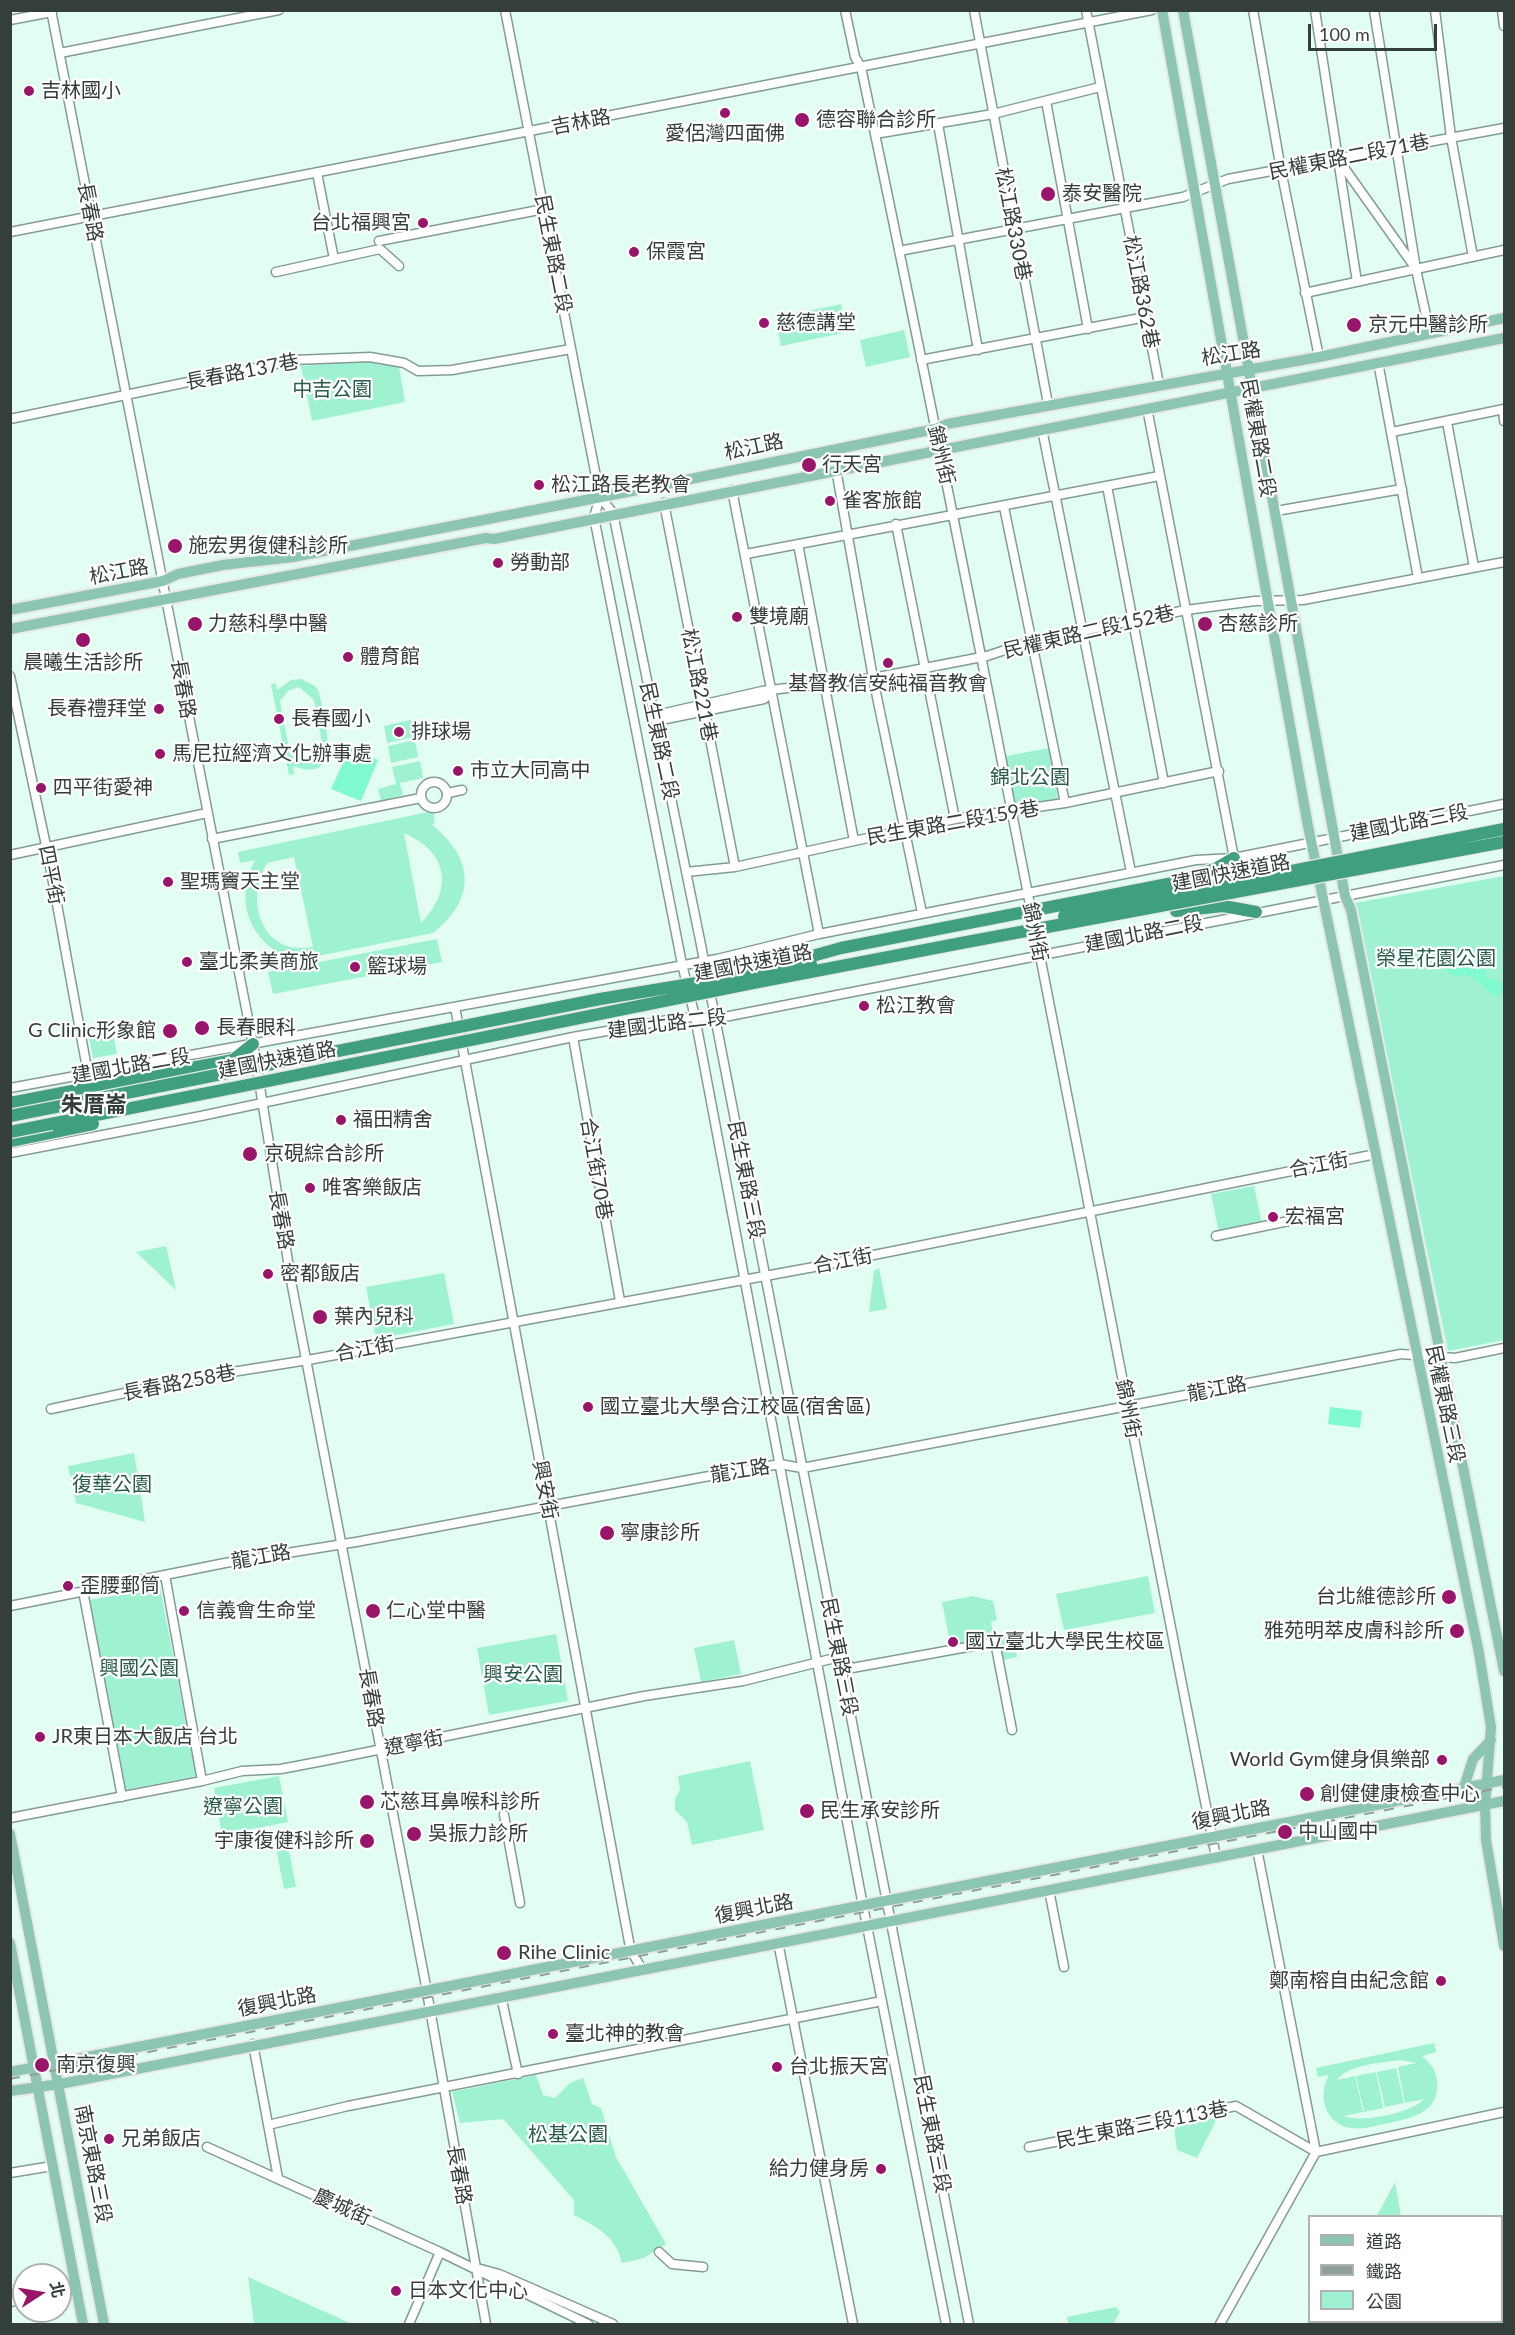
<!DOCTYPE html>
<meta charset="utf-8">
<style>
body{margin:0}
#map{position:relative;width:1515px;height:2335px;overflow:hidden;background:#e2fef2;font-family:Lato,"Noto Sans TC",sans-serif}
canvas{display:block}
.frame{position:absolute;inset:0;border:12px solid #343e3a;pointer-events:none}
.legend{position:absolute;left:1308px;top:2215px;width:195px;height:108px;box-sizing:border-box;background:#fff;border:2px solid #aeb2b0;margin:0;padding:8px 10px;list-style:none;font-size:18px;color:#343e3a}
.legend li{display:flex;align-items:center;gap:12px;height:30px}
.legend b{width:30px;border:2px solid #aeb2b0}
.north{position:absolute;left:12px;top:2263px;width:60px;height:60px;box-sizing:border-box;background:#fff;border:2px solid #aeb2b0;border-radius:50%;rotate:78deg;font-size:16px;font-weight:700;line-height:24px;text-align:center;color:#343e3a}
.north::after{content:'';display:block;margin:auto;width:21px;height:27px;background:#99156a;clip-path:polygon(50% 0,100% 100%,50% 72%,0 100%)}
.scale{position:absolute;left:1308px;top:24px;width:129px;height:27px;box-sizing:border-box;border:3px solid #343e3a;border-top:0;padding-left:8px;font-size:18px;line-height:21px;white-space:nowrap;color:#343e3a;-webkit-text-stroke:4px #fff;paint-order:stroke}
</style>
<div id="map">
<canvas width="1515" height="2335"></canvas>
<div class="frame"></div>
<ul class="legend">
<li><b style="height:8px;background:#8cc5b2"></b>道路</li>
<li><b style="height:8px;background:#8ea199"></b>鐵路</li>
<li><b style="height:16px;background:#9ef2d1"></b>公園</li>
</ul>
<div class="north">北</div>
<div class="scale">100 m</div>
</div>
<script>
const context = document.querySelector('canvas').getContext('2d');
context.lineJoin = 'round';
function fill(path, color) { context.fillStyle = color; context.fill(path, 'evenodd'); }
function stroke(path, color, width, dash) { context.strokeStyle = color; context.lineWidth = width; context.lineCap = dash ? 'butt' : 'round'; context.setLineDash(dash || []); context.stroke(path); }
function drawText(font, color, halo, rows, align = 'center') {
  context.font = font + ' Lato,"Noto Sans TC",sans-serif'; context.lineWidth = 4.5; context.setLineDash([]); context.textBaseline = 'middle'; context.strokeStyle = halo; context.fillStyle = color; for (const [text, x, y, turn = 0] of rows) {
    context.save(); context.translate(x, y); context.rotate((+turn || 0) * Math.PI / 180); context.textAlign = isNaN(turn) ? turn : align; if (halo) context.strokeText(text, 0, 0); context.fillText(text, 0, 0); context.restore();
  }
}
fill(new Path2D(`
 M841,304L847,332L781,346L775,318Z
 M904,330L910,357L866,367L860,340Z
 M370,361L399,367L405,402L312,421L301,366Z
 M301,679L315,686L319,692C324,718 346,786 293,766L294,774L289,775L271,684H276L277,690L291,680ZM299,687L314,700L323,748L315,759L303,763L290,754L280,701L288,691Z
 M411,720L414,737L387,743L384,726Z
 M415,740L418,757L391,763L388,746Z
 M1049,748L1058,800L1011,809L1001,757Z
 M420,761L423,778L400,783L403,795L381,801L378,789L396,784L392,767Z
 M433,811L435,823L432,825C474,858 477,899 433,933L293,961C250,942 233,903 255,860L240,863L238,852ZM404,833C448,852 454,889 421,923ZM294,857L313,947C262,957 244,901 267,863Z
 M1504,876V1340L1448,1351L1355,903Z
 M437,939L442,962L273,994L268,972Z
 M113,1034L117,1054L93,1058L89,1038Z
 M1254,1186L1262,1224L1219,1233L1211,1194Z
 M166,1246L176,1290L136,1252Z
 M879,1268L887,1309L869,1312L874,1271Z
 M444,1273L454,1324L376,1339L366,1287Z
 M134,1453L145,1522L76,1503L68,1466Z
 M1148,1576L1155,1613L1064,1630L1056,1594Z
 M160,1587L196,1776L126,1790L90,1600Z
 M973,1596L993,1601L997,1620L991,1622L995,1642V1636H1013L1017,1657L999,1661L995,1643L952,1651L942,1602Z
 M556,1634L568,1701L489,1715L477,1648Z
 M734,1640L741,1674L701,1682L694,1648Z
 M750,1761L764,1830L692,1845L687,1822L675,1810V1798L680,1790L678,1776Z
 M279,1776L288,1822L222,1835L214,1788Z
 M286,1836L296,1887L284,1889L274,1838Z
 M1434,2043L1436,2052L1422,2056C1431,2063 1437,2072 1437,2083C1439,2113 1412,2118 1389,2123C1378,2125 1364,2130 1352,2128C1325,2125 1317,2096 1329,2075L1318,2077L1316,2068ZM1400,2060L1416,2063L1398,2067L1405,2103L1424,2099C1413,2113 1361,2123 1344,2116L1363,2112L1355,2076L1337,2080C1348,2064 1382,2063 1400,2060Z
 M1396,2068L1404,2103L1385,2107L1377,2072Z
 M1376,2072L1383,2108L1364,2112L1356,2076Z
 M536,2075L543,2095L555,2098L570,2083L583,2078L592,2104L601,2108L616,2157L666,2244L644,2258L622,2263C616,2236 597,2227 574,2215V2200L503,2119L460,2123L452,2092Z
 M1218,2117L1197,2158L1177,2150L1174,2127Z
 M1395,2182L1401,2216H1377Z
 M248,2277L352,2324H254Z
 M1116,2307L1120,2312L1113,2324H1068L1067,2317Z`), '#9ef2d1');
fill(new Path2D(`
 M350,748L378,760L361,801L331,789Z
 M1477,961L1483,963L1486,978L1503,983L1504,990L1499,996C1481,993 1484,972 1454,976L1446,970L1451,963C1462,964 1467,971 1477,961Z
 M1330,1407L1362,1411L1360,1428L1328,1424Z`), '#7eface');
const minor = new Path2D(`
 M51,10L253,1044L292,1286L425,1981L486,2324
 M505,10L600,497L594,517L682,964L695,1017L863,1906L946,2324
 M845,10L855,57L861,67C986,662 1098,1260 1216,1857
 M974,10L1048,404
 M1086,10L1159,384
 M1253,10L1281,170L1319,357
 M1315,10L1357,282
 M1374,10L1416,269L1430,334
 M1435,10L1451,137L1473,257
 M1502,10L1504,26
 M10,20L52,12
 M60,53L279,10
 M1046,101L1088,329
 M938,124L978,350
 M875,134L993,114L1100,87
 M1340,162L1414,266
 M317,173L334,259
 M10,232L1152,10
 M379,241L544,209
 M899,251L1183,197L1228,179L1504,128
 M276,272L380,249L399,266
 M1305,293L1504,250
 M921,360L1146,317
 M1378,362L1418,578
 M1147,408L1234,858
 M1503,409L1504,421
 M10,419L294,360L370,357L404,363L418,371L452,370L571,349
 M1447,422L1474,567
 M1042,429L1131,872
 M1392,432L1504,409
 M836,469L873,678L922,913
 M1107,486L1164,783
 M732,490L819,934
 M600,497L613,513L700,940L969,2324
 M664,503L735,867
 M1004,507L1065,803
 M1276,511L1402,489
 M896,524L955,819
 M798,544L854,841
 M746,554L1159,476
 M10,676L48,855L88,1074
 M654,719L665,713L762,691L873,678L987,656L1032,641L1186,610L1255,601L1303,600L1504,562
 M654,719H666L764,699L772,692
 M421 795a13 13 0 1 1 26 0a13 13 0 1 1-26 0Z
 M448,793L462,790
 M212,839L421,798
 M10,855L207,813
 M686,872L735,867L955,819L1065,803L1219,771
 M455,1007L629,1942L631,1951L642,1969
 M573,1037L620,1301
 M10,1088L717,959L819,934L1196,860L1234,858L1504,804
 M10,1153L201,1116L573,1037L674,1019L695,1017L714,1019L1504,865
 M1216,1236L1318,1215
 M51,1409L194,1378L308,1360L814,1267L1376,1154
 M165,1575L202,1781
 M83,1591L122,1797
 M10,1606L225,1563L356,1542L704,1477L780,1464L802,1468L1401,1354L1455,1358L1504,1348
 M504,1815L520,1903
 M10,1818L202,1781L242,1771L281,1769L323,1761L644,1696L743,1681L839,1657L852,1668L995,1642L1012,1730
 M1257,1849L1316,2152
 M1049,1890L1064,1967
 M778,1942L853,2324
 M501,1996L518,2074
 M253,2044L278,2178
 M268,2125L348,2106L882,2001
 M207,2147L440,2252L588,2324
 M1029,2147L1236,2106L1316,2152
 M1316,2152L1504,2112
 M10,2173L52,2166
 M659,2252L672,2264L703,2267
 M481,2269L499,2274L613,2324
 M1502,2280H1504
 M60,2292L76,2289
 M10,2302L24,2299
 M409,2324L440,2252
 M1220,2324L1316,2152
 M1313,2324L1314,2322`);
const major = new Path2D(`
 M1162,10L1308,826L1479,1653L1491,1727L1485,1806L1486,1840L1504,1946
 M1183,10L1345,896L1351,910L1504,1671
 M10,610L163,581L178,574L223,565L293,557L622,493L935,429L947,424L1319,357L1504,318
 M10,629L486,538L494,539L1504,338
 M1464,1787L1473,1759L1491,1740
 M10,1834L104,2324
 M10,1943L83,2324
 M10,2072L1504,1780
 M10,2091L60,2084L1504,1801`);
const highway = new Path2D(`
 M1173,883L1215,869L1234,858
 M1176,911L1223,906L1256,912
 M10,1103L233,1060L253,1044
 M10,1141L59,1131`);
stroke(minor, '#839c92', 11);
stroke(major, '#e7e8e7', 14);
stroke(highway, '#e7e8e7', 15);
stroke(minor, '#fff', 8);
stroke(major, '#8cc5b2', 10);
stroke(highway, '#3f9f7f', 12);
stroke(new Path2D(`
 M10,2079L1504,1787`), '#8ea199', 2, [10, 10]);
const highwayBridge = new Path2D(`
 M1064,916L1504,829
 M798,960L841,948L1173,883
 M10,1116L600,999L811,964
 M59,1131L93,1124
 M10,1132C258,1084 505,1032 753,983C1003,934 1254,889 1504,842`);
stroke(highwayBridge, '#e7e8e7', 15, []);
stroke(highwayBridge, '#3f9f7f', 12);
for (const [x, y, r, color] of [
 [29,91,6,"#99156a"],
 [725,113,6,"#99156a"],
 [802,120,8,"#99156a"],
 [1048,194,8,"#99156a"],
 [423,223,6,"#99156a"],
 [634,252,6,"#99156a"],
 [764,323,6,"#99156a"],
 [1354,325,8,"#99156a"],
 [809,465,8,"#99156a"],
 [539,485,6,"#99156a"],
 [830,501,6,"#99156a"],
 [175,546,8,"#99156a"],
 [498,563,6,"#99156a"],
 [737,617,6,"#99156a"],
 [195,624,8,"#99156a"],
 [1205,624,8,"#99156a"],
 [83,640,8,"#99156a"],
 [348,657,6,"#99156a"],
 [888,663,6,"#99156a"],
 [159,709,6,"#99156a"],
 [279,719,6,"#99156a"],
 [399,732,6,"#99156a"],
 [160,754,6,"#99156a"],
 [458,771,6,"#99156a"],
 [41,788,6,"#99156a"],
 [168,882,6,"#99156a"],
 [187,962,6,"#99156a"],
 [355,967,6,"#99156a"],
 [864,1006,6,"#99156a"],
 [202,1028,8,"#99156a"],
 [170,1031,8,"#99156a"],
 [341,1120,6,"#99156a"],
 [250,1154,8,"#99156a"],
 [310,1188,6,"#99156a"],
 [1273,1217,6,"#99156a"],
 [268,1274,6,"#99156a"],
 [320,1317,8,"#99156a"],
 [588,1407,6,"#99156a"],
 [607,1533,8,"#99156a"],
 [68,1586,6,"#99156a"],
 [1449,1597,8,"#99156a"],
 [184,1611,6,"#99156a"],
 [373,1611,8,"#99156a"],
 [1457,1631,8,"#99156a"],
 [953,1642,6,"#99156a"],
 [40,1737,6,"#99156a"],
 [1442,1760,6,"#99156a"],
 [1307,1794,8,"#99156a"],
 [367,1802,8,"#99156a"],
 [807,1811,8,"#99156a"],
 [1285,1832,8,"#99156a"],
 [414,1834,8,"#99156a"],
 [367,1841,8,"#99156a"],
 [504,1953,8,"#99156a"],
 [1441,1981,6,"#99156a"],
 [553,2034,6,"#99156a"],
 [42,2065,8,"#99156a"],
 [777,2067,6,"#99156a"],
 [109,2139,6,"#99156a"],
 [881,2169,6,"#99156a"],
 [396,2291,6,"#99156a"]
]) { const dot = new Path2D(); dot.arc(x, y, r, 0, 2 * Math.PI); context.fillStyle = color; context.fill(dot); stroke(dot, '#fff', 2); }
drawText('20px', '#343e3a', '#fff', [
 ["吉林國小",41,91],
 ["德容聯合診所",816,120],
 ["愛侶灣四面佛",725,134,"center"],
 ["泰安醫院",1062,194],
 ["台北福興宮",411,223,"right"],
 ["保霞宮",646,252],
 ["慈德講堂",776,323],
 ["京元中醫診所",1368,325],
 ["行天宮",822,465],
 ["松江路長老教會",551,485],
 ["雀客旅館",842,501],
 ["施宏男復健科診所",188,546],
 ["勞動部",510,563],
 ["雙境廟",749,617],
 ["力慈科學中醫",208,624],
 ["杏慈診所",1218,624],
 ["體育館",360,657],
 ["晨曦生活診所",83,663,"center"],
 ["基督教信安純福音教會",888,684,"center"],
 ["長春禮拜堂",147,709,"right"],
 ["長春國小",291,719],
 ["排球場",411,732],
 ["馬尼拉經濟文化辦事處",172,754],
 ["市立大同高中",470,771],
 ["四平街愛神",53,788],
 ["聖瑪竇天主堂",180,882],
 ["臺北柔美商旅",199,962],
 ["籃球場",367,967],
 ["松江教會",876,1006],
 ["長春眼科",216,1028],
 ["G Clinic形象館",156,1031,"right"],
 ["福田精舍",353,1120],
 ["京硯綜合診所",264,1154],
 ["唯客樂飯店",322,1188],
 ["宏福宮",1285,1217],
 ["密都飯店",280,1274],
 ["葉內兒科",334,1317],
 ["國立臺北大學合江校區(宿舍區)",600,1407],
 ["寧康診所",620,1533],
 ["歪腰郵筒",80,1586],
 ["台北維德診所",1436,1597,"right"],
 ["信義會生命堂",196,1611],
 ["仁心堂中醫",386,1611],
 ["雅苑明萃皮膚科診所",1444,1631,"right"],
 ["國立臺北大學民生校區",965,1642],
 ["JR東日本大飯店 台北",52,1737],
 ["World Gym健身俱樂部",1430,1760,"right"],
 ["創健健康檢查中心",1320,1794],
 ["芯慈耳鼻喉科診所",380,1802],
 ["民生承安診所",820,1811],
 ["中山國中",1298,1832],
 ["吳振力診所",428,1834],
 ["宇康復健科診所",354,1841,"right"],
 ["Rihe Clinic",518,1953],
 ["鄭南榕自由紀念館",1429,1981,"right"],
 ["臺北神的教會",565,2034],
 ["南京復興",56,2065],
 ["台北振天宮",789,2067],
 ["兄弟飯店",121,2139],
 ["給力健身房",869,2169,"right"],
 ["日本文化中心",408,2291]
], 'left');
drawText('20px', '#343e3a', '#fff', [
 ["吉林路",581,122,-11],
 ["民權東路二段71巷",1349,157,-11],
 ["長春路",90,212,79],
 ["松江路330巷",1013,224,79],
 ["民生東路二段",553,254,79],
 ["松江路362巷",1141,292,79],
 ["松江路",1231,354,-9],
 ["長春路137巷",242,372,-11],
 ["民權東路二段",1258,438,80],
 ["松江路",754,447,-12],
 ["錦州街",941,455,77],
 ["松江路",119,572,-11],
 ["民權東路二段152巷",1089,632,-13],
 ["松江路221巷",699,685,79],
 ["長春路",183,689,80],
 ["民生東路二段",659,741,78],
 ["民生東路二段159巷",953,823,-10],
 ["建國北路三段",1409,823,-11],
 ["建國快速道路",1231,873,-11],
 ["四平街",51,875,79],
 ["錦州街",1035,932,79],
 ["建國北路二段",1144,934,-11],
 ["建國快速道路",753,963,-11],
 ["建國北路二段",667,1024,-7],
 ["建國快速道路",277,1060,-11],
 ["建國北路二段",131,1066,-10],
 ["合江街",1319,1165,-11],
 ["合江街70巷",596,1169,80],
 ["民生東路三段",746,1180,79],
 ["長春路",281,1220,80],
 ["合江街",843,1261,-11],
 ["合江街",365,1349,-11],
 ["長春路258巷",179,1383,-11],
 ["龍江路",1217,1389,-11],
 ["民權東路三段",1445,1404,78],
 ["錦州街",1128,1409,79],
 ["龍江路",740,1471,-9],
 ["興安街",545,1490,79],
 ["龍江路",261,1557,-10],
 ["民生東路三段",839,1657,79],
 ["長春路",371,1698,80],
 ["遼寧街",414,1743,-11],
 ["復興北路",1231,1815,-11],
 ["復興北路",754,1909,-11],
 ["復興北路",277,2002,-11],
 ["民生東路三段113巷",1142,2125,-11],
 ["民生東路三段",932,2134,79],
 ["南京東路三段",93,2164,79],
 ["長春路",459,2175,80],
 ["慶城街",342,2207,24]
]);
drawText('20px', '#295c4a', '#fff', [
 ["中吉公園",332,390],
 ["錦北公園",1030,778],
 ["榮星花園公園",1436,959],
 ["復華公園",112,1485],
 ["興國公園",139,1669],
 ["興安公園",523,1675],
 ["遼寧公園",243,1807],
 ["松基公園",568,2135]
]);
drawText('bold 22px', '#343e3a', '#fff', [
 ["朱厝崙",94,1105]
]);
</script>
